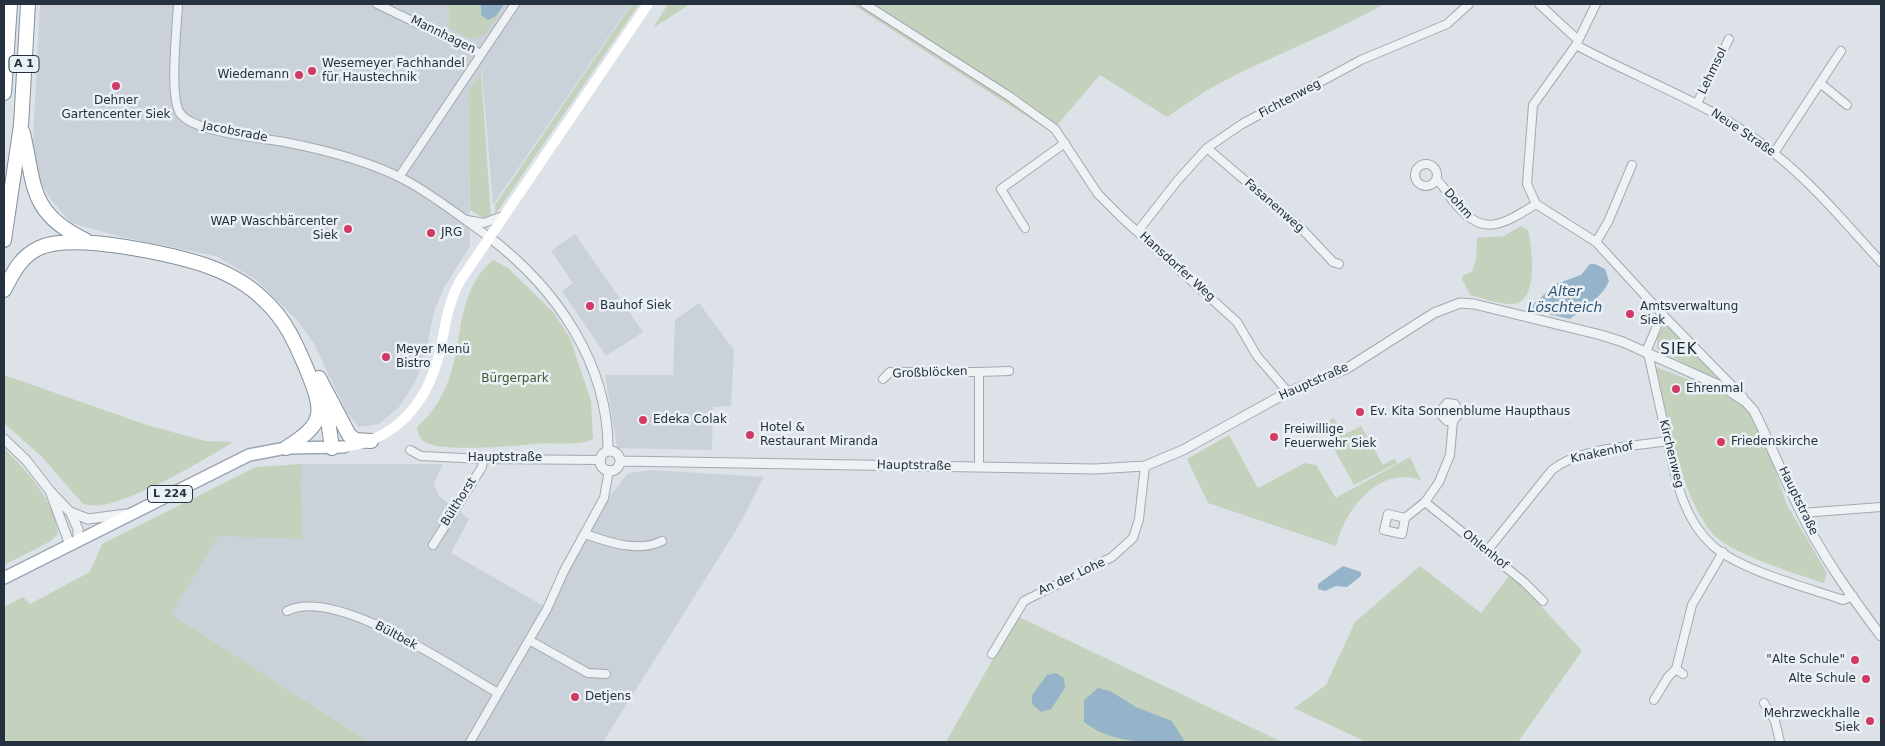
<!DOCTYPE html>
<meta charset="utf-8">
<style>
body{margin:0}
#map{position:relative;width:1885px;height:746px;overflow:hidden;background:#dce2e7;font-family:"DejaVu Sans",sans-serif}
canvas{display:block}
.frame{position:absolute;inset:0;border:5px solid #25313e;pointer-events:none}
</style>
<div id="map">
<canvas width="1885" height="746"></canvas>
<div class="frame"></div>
</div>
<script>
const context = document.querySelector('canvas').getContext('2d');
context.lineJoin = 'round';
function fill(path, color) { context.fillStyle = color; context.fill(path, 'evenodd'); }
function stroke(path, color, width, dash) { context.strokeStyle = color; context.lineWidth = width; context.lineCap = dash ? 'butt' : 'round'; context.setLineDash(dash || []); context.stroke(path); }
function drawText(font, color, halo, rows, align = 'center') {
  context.font = font + ' "DejaVu Sans",sans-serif'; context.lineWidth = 5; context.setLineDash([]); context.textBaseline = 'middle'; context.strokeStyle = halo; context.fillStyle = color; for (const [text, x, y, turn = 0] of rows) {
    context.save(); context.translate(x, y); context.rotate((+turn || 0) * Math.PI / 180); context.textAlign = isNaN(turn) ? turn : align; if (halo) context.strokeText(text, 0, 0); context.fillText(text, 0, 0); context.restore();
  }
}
fill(new Path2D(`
 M40,4H448L449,28L486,34L506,4H631L493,205L482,73L493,55L468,92L470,246L445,286L434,311L424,363L414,384L399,407L379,424L359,427L347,413L314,344L298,321L256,280L216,256L122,237L71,223L53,202L37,178L33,140Z
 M575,234L643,332L606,356L562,291L573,283L551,251Z
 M699,303L734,350L731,406L713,407L712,450L617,448L605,375H673L675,320Z
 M301,464H443L434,483L438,495L469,519L451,553L547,608L606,501L628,473L651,470L764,477L738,527L603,742H369L171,614L219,535L302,538Z`), '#cad1d9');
fill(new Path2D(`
 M448,4H506L486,34L472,39L449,28Z
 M632,4H639L495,215V205Z
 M668,4H690L653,28Z
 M852,4H1384C1332,34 1275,54 1222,82C1203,92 1185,105 1167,117L1100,75L1051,132Z
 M481,72L491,216L483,218L470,210L468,92Z
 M1521,226L1528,230C1532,246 1540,305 1511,304C1498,304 1483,298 1470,295L1462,279L1464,275L1472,272L1476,259L1477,238L1504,236Z
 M493,260L508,268L553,312L570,338L591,401L593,438C586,447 548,442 534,444C512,446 439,453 423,441C419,438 418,432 417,427C434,412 444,395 451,373C463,334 458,289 493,260Z
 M1665,324H1667L1722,383L1657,349V337Z
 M1656,367L1721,392L1751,411L1772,461L1787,505L1827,573L1824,583C1797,574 1734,555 1715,536C1682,502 1666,413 1656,367Z
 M4,375L147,425L205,441L233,442C203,461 137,499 103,505C97,506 89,505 83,504L42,457L4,423Z
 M1334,418L1343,435L1361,426L1383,465L1395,458L1397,463L1354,485L1321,425Z
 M1229,435L1258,488L1305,463L1316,465L1336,498L1410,457L1421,480C1378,465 1345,510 1336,546L1208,503L1187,459Z
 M4,448C27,471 55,501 58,534L51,541L4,565Z
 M301,464L302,539L219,536L171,614L369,742H4V607L23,597L30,604L90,572L102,544L256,467Z
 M1420,566L1481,613L1509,576L1521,584L1582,651L1518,742H1366L1294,708L1326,685L1355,622Z
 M1017,616L1282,742H946Z`), '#c4d1bd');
fill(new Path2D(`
 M481,4H504L496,16L488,20L481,15Z
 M1590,264H1595L1605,269L1609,281C1601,299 1585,307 1570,319L1528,309L1556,284L1581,275Z
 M1343,566L1361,572V576L1347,587L1336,586L1325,591L1318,589V584Z
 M1056,673L1064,678L1065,688L1051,709L1041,712L1032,704V695L1047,675Z
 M1098,688L1110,691L1136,707L1172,721L1185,742C1149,742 1114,745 1084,722V700Z`), '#95b4c9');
const minor = new Path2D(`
 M178,4C177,26 169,97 180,113C192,132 262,138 284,142C326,150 370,161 407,181C436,197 462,218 489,237
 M377,4L481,54
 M865,4L1009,96L1055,129L1098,194L1122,218L1237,322L1257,356L1288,392
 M1539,4L1578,40
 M1596,4L1576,45L1533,105L1527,184L1536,204L1596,242L1662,314L1646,352
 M1576,45C1642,81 1716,105 1775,154C1814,185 1847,225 1881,262
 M1820,83L1847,105
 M1697,103L1729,39
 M1207,148L1302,229L1333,262L1339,264
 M1774,153L1841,51
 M1415 175a11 11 0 1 1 22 0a11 11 0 1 1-22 0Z
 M399,177L515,4
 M1436,180C1443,184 1448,194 1453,201C1482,238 1501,226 1536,204
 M467,220L484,223L503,216
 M1025,228L1001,189L1065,143
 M1138,231L1178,180L1207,148L1242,124L1361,60L1447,24L1469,4
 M1596,242L1608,222L1632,165
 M1662,314L1743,397
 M1648,353C1654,380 1660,408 1666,435C1675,474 1681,517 1713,546C1742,571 1806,587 1843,600L1853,596
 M883,379L890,372H979
 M410,450L421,456L483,459L601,460
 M979,467V372L1009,371
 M1425,502L1524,582L1543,601
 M1801,513L1881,507
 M1405,518L1402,534L1384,530L1388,514L1405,518L1425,502L1439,482L1450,455L1453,421L1459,414L1455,404L1447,403L1441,410V415L1447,421H1453
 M585,534C608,542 638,553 662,541
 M433,545L482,467L483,459
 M1487,551L1552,470C1580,447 1632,447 1668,441
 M287,611C336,586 453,668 498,693
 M529,640L588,673L606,674
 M992,654L1024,601L1112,557L1133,538L1139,519L1145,466
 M1683,674L1676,669L1692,605L1723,552
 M1654,700L1668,677L1676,669
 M1764,703L1775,721L1780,742
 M470,742L547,609L564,571L604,498L609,470`);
const tertiary = new Path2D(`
 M489,237C556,288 609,364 608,451
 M4,439L26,460L50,491L70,512L88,519L126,514
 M600 461a10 10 0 1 1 20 0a10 10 0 1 1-20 0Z
 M620,461L1095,469L1145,466L1183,450L1288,392L1346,369L1434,313L1460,303L1474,304L1601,335L1623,342L1723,387L1746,402L1754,411C1770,443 1783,476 1799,508C1820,553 1851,596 1881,636
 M50,491L70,545
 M71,513L78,529V541`);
const primary = new Path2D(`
 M4,578L249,455L286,448L344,447`);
const motorway = new Path2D(`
 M4,93L10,4
 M23,133C35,186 29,213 85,240
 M4,240L21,125L28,4
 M4,290C13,273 20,257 39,248C72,232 175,254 210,267C229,274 249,285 264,300C286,320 296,344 307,370C324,412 326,423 286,448
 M319,378L349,435L355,440L371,441
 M325,400L332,448`);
stroke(minor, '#a1a9b1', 10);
stroke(tertiary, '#a1a9b1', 11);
stroke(primary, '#9ba7b3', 14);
stroke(motorway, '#83919e', 16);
stroke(minor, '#eff2f5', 8);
stroke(tertiary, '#eff2f5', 9);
stroke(new Path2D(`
 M344,447C396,440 426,404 439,355C445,329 447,305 460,281L648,4`), '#fff', 10);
stroke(primary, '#fff', 11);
stroke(motorway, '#fff', 14);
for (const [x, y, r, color] of [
 [312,71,5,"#d33a63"],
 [299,75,5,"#d33a63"],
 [116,86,5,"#d33a63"],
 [348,229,5,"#d33a63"],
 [431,233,5,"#d33a63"],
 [590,306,5,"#d33a63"],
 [1630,314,5,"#d33a63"],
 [386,357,5,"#d33a63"],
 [1676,389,5,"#d33a63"],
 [1360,412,5,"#d33a63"],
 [643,420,5,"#d33a63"],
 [750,435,5,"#d33a63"],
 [1274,437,5,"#d33a63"],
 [1721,442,5,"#d33a63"],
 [1855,660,5,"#d33a63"],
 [1866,679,5,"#d33a63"],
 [575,697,5,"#d33a63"],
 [1870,721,5,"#d33a63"]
]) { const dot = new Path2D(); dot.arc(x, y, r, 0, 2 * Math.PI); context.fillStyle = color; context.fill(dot); stroke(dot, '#ebf0f5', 2); }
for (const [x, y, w] of [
 [24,64,30],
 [170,494,45]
]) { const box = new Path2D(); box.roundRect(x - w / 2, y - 8.5, w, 17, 4); context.fillStyle = '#ebf0f5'; context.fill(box); stroke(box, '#25313e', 1); }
drawText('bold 11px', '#25313e', null, [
 ["A 1",24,64],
 ["L 224",170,494]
]);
drawText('12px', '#25313e', '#ebf0f5', [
 ["Mannhagen",443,35,26],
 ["Lehmsol",1713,71,-64],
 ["Fichtenweg",1290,99,-28],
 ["Jacobsrade",235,132,11],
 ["Neue Straße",1743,133,34],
 ["Dohm",1458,204,48],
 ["Fasanenweg",1274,206,41],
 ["Hansdorfer Weg",1177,267,42],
 ["Großblöcken",930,373,-2],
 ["Hauptstraße",1314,382,-24],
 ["Knakenhof",1602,453,-12],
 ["Kirchenweg",1671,454,76],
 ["Hauptstraße",505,458],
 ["Hauptstraße",914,466,1],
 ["Hauptstraße",1798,501,64],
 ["Bülthorst",459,502,-58],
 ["Ohlenhof",1485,550,39],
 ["An der Lohe",1072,577,-25],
 ["Bültbek",396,636,28]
]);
drawText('12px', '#25313e', '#ebf0f5', [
 ["Wesemeyer Fachhandel",322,64],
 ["für Haustechnik",322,78],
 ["Wiedemann",289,75,"right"],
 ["Dehner",116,101,"center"],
 ["Gartencenter Siek",116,115,"center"],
 ["WAP Waschbärcenter",338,222,"right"],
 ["Siek",338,236,"right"],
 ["JRG",441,233],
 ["Bauhof Siek",600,306],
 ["Amtsverwaltung",1640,307],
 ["Siek",1640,321],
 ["Meyer Menü",396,350],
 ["Bistro",396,364],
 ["Ehrenmal",1686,389],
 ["Ev. Kita Sonnenblume Haupthaus",1370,412],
 ["Edeka Colak",653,420],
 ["Hotel &",760,428],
 ["Restaurant Miranda",760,442],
 ["Freiwillige",1284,430],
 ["Feuerwehr Siek",1284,444],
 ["Friedenskirche",1731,442],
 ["\"Alte Schule\"",1845,660,"right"],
 ["Alte Schule",1856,679,"right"],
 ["Detjens",585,697],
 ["Mehrzweckhalle",1860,714,"right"],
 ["Siek",1860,728,"right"]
], 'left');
drawText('12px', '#3e5a32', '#ebf0f5', [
 ["Bürgerpark",515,379]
]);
drawText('italic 14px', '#2e5573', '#ebf0f5', [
 ["Alter",1565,292],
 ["Löschteich",1565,308]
]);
context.letterSpacing = '1px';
drawText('15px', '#18222e', '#ebf0f5', [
 ["SIEK",1679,350]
]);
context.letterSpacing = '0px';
</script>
